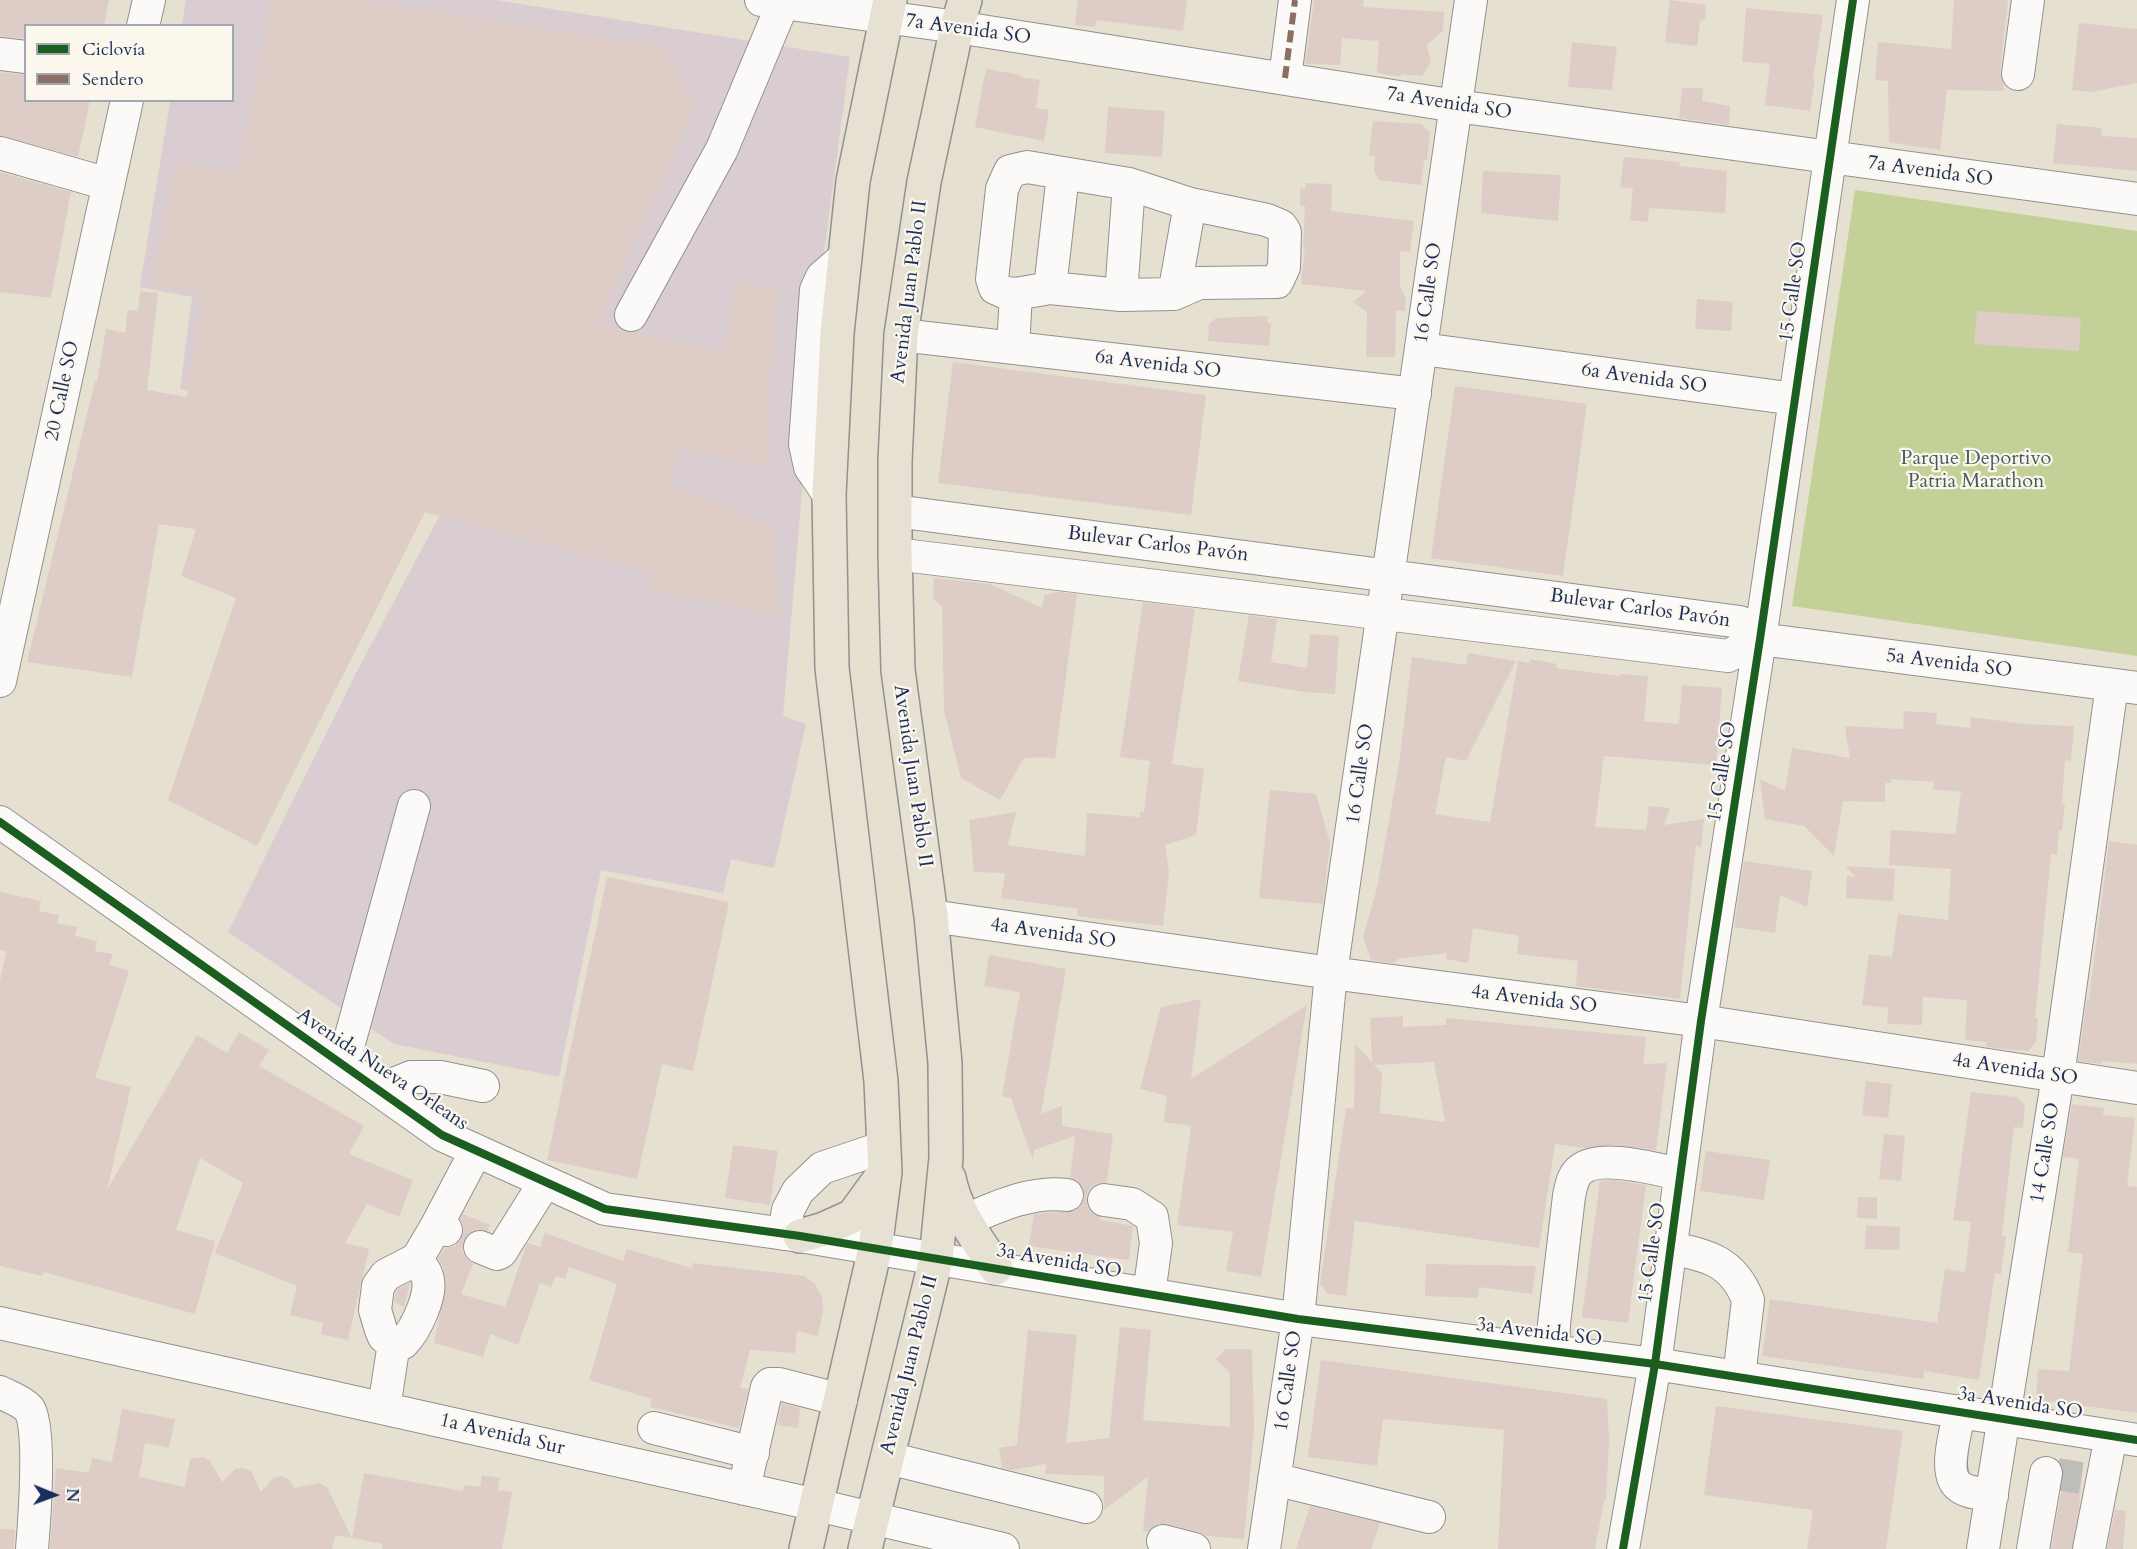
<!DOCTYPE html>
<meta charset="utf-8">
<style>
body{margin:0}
#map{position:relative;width:2137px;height:1549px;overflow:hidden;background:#e6e0d0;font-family:Cardo,serif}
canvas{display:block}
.legend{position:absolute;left:24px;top:24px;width:210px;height:78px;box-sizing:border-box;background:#fbf7ec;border:2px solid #a1a7b3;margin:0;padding:8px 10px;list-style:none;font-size:18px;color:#1b2f5e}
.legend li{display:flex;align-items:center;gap:12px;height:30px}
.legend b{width:30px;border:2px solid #a1a7b3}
.north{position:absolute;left:24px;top:1465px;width:60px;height:60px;-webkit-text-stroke:4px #fbf7ec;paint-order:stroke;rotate:91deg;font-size:16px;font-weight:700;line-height:24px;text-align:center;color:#1b2f5e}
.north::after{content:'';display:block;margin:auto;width:21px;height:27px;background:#1b2f5e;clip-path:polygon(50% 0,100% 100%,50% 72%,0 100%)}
</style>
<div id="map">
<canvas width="2137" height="1549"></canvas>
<ul class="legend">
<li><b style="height:8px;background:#1b5e20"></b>Ciclovía</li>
<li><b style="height:8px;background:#8d6e63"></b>Sendero</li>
</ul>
<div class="north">N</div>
</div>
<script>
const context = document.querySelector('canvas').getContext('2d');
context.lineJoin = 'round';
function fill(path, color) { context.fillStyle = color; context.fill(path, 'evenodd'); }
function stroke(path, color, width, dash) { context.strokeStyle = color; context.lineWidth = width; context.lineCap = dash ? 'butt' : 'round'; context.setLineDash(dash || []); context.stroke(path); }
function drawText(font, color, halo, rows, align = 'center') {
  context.font = font + ' Cardo,serif'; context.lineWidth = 4.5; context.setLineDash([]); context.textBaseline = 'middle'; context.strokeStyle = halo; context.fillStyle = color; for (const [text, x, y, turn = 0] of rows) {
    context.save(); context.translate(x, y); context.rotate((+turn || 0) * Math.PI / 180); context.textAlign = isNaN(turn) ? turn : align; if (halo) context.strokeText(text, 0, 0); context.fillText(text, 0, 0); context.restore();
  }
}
fill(new Path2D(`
 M186,0H496L850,57L819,290L783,716L806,724L774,868L731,859L723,893L601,870L559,1077L394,1044L228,932L356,673L478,443L180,389L192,297L140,287L170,101L232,100V26L182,25Z`), '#d9cdd1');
fill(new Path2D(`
 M1855,190L2137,231V656L1792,606Z`), '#c3d199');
fill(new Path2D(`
 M0,0H109L104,26H26V39L0,36Z
 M271,0H360L662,47L694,108L598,324L724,352L736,282L778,290L773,364L770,363L769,467L680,448L669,485L773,526L779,615L646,589L650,572L425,512L257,846L168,800L236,598L181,576L196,529L159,524L132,677L27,662L95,381L97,382L106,329L125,333L128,310L138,311L140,291L158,293L147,390L187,397L202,293L152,285L176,163L238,172Z
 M1078,0H1187L1183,31L1096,20L1095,27L1075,25Z
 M1314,0H1364L1363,7L1444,12L1443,31L1427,45L1431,62L1422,76L1401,74V77L1377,73L1379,41L1342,38L1340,65L1305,64Z
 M1670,0L1706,5L1705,19L1700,21L1697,46L1665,42Z
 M1954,0H2008L2000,72L2005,91L1947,90L1940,150L1889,142L1888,81L1875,80L1878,42L1951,49Z
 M1746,8L1823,15L1813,78H1815L1810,111L1765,105L1770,64L1742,62Z
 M2079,23L2137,29V83L2091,92L2072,90Z
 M1572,42L1617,47L1612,90L1568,87Z
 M986,69L1021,75V77L1040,80L1036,108L1049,110L1044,141L975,127Z
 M0,72L26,75V100H90L78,157L0,136Z
 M1682,88H1703L1702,101L1730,106L1729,125L1679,118Z
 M1108,107L1165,111L1162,157L1105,153Z
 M1373,121L1421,124L1430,133L1427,160H1424L1421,185L1379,180L1374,170L1375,156H1369Z
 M2057,124L2102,128L2101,136L2137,138V171L2053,163Z
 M1624,157L1680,162L1679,166L1727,171L1725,213L1649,208L1648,222L1630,220L1633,188L1620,187Z
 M1483,171L1561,175L1558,221L1481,213Z
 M0,172L71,192L51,298L0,292Z
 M1306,183L1332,184L1331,211L1414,221L1410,252L1400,251V286L1406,298L1405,311H1396L1395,357H1366L1367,312L1353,302L1366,291L1301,284L1305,247H1303L1305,206H1300V188L1305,189Z
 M1697,299L1733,302L1731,331L1695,329Z
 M1977,311L2081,318L2079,351L1974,344Z
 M1268,316L1267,323H1271L1269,346L1208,341L1209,324L1216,318Z
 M953,362L1206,395L1191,515L938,483Z
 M1455,386L1587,404L1563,576L1431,558Z
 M934,578L990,584L1042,608L1044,595L1059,592L1077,594L1055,759L1041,757L1023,759L1000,800L961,778L944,711L942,607L933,598Z
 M1143,602L1195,609L1172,764L1204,769L1196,835L1165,845L1169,872L1163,926L1077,916L1078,909L1001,898L1005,873L974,872L969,820L1016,812L1008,845L1085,856L1087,813L1140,817V812H1144L1150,761L1120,757Z
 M1249,615L1277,619L1271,662L1307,668L1310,634L1339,636L1335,694L1305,692L1238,681Z
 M1468,653L1516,661L1466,761L1446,757L1435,814L1490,822L1518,661L1529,663L1530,659L1557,664L1556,668L1620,676V674L1648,676L1644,721L1679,724L1682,685L1722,688L1716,765L1604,756L1595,827L1646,830L1649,806L1670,808L1664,825L1704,819L1701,848L1696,845L1680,999L1576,986L1578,961L1517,954L1519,936L1473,928L1468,963L1446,959L1447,953L1398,959L1394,963L1371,960L1363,937L1377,888L1399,764L1412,657L1466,665Z
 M1904,711L1937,713L1936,724L1970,728L1971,717L2024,724L2074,726L2071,761L2065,760L2062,804H2065L2062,831L2059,830L2057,855L2051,854L2035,1018H2038L2036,1042L2028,1051L1986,1047L1987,1042L1965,1040L1967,1000L1923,997L1922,1025L1887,1024L1888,1008L1862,1005L1869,954L1892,957L1898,914L1948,920L1951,869L1889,865L1891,830L1955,834L1961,792L1933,789L1934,782L1891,779V783H1885V802L1843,801L1834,856L1804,826L1765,819L1760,779L1785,791L1792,748L1850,758L1845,726L1903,729Z
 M1270,790L1316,794L1330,843L1323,904L1259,898Z
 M2109,841L2137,845V1064L2102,1061V1064L2078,1061L2087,999L2089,1000Z
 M1744,861L1812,871L1807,907L1780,895L1775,933L1734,927Z
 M1845,866L1895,869L1893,901L1846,898L1847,876L1856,877Z
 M607,877L729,902L693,1071L662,1064L637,1179L547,1160Z
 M0,892L41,901L39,911L59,915L57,923L77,927L75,936L97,941L95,951L113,954L109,965L129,971L95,1078L131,1087L107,1190L197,1035L227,1053L239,1032L269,1050L259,1066L364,1126L349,1154L413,1180L399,1217L367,1204L345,1243L369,1249L348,1340L321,1334L323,1323L290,1315L297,1286L215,1253L243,1183L200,1158L176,1230L215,1241L195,1314L44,1272L43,1276L0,1266V981L6,951L0,950Z
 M989,955L1066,969L1041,1114L1062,1106V1126L1113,1134L1107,1182L1098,1183L1090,1188L1086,1197L1087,1206L1092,1214L1100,1217V1220L1133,1226L1129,1260L1029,1246L1034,1214L1074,1211L1082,1205L1085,1196L1083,1187L1077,1180L1070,1178L1075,1136L1034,1150L1033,1160L1011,1098L1002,1096L1020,992L984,986Z
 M1201,999L1191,1079L1307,1005L1261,1277L1226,1271L1233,1232L1177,1225L1191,1126L1164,1122L1167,1096L1140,1089L1161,1007Z
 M1403,1016V1027L1446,1025V1018L1646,1037L1643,1064L1667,1063L1656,1150L1615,1145L1584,1148L1555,1144L1539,1248L1355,1221L1346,1296L1328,1294L1320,1284L1346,1108L1354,1109L1355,1044L1372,1062L1370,1018ZM1434,1062L1445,1122L1380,1113L1382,1073L1374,1065Z
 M1866,1081L1892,1084L1888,1118L1862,1115Z
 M1971,1092L2017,1097L2025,1105L2023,1128L2014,1127L2002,1236H2006L2001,1274L1995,1273L1979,1380L1924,1371L1923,1379L1762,1356L1770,1299L1937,1323L1945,1269L1965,1272L1971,1222L1953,1220Z
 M2072,1104L2104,1108L2103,1115L2135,1118L2127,1186L2137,1187V1413L2085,1406L2066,1405V1403L2036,1401L2038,1369L2069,1371L2083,1254L2068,1252L2079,1159L2063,1157Z
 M1884,1134L1905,1136L1901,1181L1879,1179Z
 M733,1145L778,1151L770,1205L725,1198Z
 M1706,1151L1770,1160L1764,1200L1700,1191Z
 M1600,1181L1613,1180L1646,1185L1628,1323L1582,1317Z
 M1858,1197H1877V1219L1857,1218Z
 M463,1214L490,1225L487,1231L477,1229L470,1232L464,1240L462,1250L466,1258L473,1264L461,1294L505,1307L526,1246L528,1243L540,1247L545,1233L623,1261L627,1249L692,1268L693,1263L804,1276L815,1284L822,1297L823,1310L818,1336L797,1331L795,1353L750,1350L740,1388L748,1389L739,1428L650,1407L652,1399L589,1380L617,1284L569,1267L565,1279L556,1276L551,1287L540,1283L518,1345L490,1334L483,1357L434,1343L446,1284L444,1270L438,1258L445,1248L455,1246L461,1239L464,1229L460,1219Z
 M1866,1225L1900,1227L1899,1250L1865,1249Z
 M1426,1264L1536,1266L1532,1294L1479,1287L1478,1298L1425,1296Z
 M410,1283L404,1307L394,1302L395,1293L398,1289Z
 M1120,1327L1151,1330L1143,1420L1230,1427V1373L1216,1359L1226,1349H1252L1254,1429L1244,1539L1207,1536L1198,1532L1167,1524H1158L1148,1532L1143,1531L1148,1477L1104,1510V1476L1045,1474L1046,1464L1012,1470L1002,1468L999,1448L1017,1445L1028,1330L1077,1335L1066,1443L1109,1438Z
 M1321,1360L1607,1399L1609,1440L1606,1500H1604L1595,1549H1498L1504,1430L1383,1419L1377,1466L1308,1457Z
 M782,1403L800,1408L798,1428L777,1425Z
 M1716,1406L1903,1431L1886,1549H1807L1813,1510L1704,1495Z
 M122,1409L175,1419L169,1448L145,1443L139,1477L185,1487L190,1459L203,1457L210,1461L222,1482L235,1469L243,1468L251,1471L261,1492L274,1477L282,1476L290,1480L294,1488L319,1483L327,1487L352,1538L335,1535L332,1549H50L56,1468L89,1473L92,1458L112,1462Z
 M2061,1464L2083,1467L2079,1507L2072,1549H2051L2064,1476Z
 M364,1473L463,1491L464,1485L480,1487L482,1475L500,1478L498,1490L512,1492L502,1549H382L383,1544L352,1538Z
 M1310,1506L1380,1523L1371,1549H1296Z
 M2115,1510L2126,1511L2123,1549H2107Z
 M0,1529L15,1530L14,1549H0Z`), '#ddcdc6');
stroke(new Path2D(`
 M2057,1474L2081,1478`), '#bdbdb9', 32, [32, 16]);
const minor = new Path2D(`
 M761,0L957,27L1456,106L2137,199
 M143,26L149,0
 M0,54L26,57
 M2018,74L2028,0
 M1285,78L1295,0
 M0,153L108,184
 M1027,167L1129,184L1190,204L1267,220L1281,226L1285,232L1284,267L1277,282L1199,283L1174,294L1121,295L1050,288L1016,294L1006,293L995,288L992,279L1002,189L1010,171Z
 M1050,288L1063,174
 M1174,294L1190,204
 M1121,295L1129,184
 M631,315L722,149L783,3
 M901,335L1415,394
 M1013,348L1016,294
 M1422,349L1795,399
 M829,495L810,467L805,444L816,290L822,277L845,257
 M895,511L1740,622L1760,639
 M895,554L1728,656L1760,639
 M1760,639L2137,688
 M0,681L127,100
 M0,822L442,1135L605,1209L800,1236L1298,1319L1655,1364L2137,1440
 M931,916L1331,973L1701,1021L2137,1088
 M343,1065L414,806
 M379,1090L411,1077H440L483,1086
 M1104,1200L1132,1204L1152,1217L1156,1243L1149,1294
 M964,1221C996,1207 1032,1190 1067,1195
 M446,1230L437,1225L476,1151
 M784,1234L788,1210L798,1191L822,1168L884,1147
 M480,1247L497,1254L501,1252L545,1182
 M1670,1248C1707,1255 1733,1261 1748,1300L1739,1377
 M0,1323L817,1505L1003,1549
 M394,1343H403C415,1331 434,1293 427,1276C425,1270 420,1264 417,1259
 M1553,1351L1554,1324L1569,1196C1571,1187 1572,1177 1580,1170C1600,1153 1655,1169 1680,1174
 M0,1392C9,1397 22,1401 29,1409C42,1424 34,1525 32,1549
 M384,1408L394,1343L384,1337L381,1330L375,1310L378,1286L386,1275L417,1259L437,1225
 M1960,1411C1956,1430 1942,1475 1960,1487C1968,1493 1982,1493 1992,1496
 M654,1428L753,1453
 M888,1458L1086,1507
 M1274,1479L1429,1517
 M744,1489L767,1387L770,1384H779L841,1400
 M1163,1541L1194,1549
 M1264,1549L1298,1319L1331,973L1471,0
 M1623,1549L1655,1364L1701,1021L1760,639L1853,0
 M1983,1549L2058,1076L2112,685
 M2033,1549L2046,1473
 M2089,1549L2111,1436`);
const highway = new Path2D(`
 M949,1178C956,1213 977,1239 996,1268
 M800,1236L824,1229L853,1216L882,1176
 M806,1549L875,1249L885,1172L881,1081L832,668L829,495L837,333L853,181L890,0
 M865,1549L936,1259L946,1158L945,1063L931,916L898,670L895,554V461L901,335L924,182L957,27L965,0`);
stroke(minor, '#919191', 34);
stroke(highway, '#919191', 36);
stroke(minor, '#fbfaf8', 32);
stroke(highway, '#e6e1d3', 33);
stroke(new Path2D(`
 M1285,78L1295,0`), '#8d6e63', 6, [12, 6]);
stroke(new Path2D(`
 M0,822L442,1135L605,1209L800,1236L1298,1319L1655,1364L2137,1440
 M1623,1549L1655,1364L1701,1021L1760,639L1853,0`), '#1b5e20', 8);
drawText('20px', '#1b2f5e', '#fbf7ec', [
 ["7a Avenida SO",968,30,8],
 ["7a Avenida SO",1449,104,9],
 ["7a Avenida SO",1930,172,8],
 ["Avenida Juan Pablo II",910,292,-83],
 ["15 Calle SO",1794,292,-82],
 ["16 Calle SO",1429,293,-82],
 ["6a Avenida SO",1158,365,7],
 ["6a Avenida SO",1644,379,8],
 ["20 Calle SO",63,391,-78],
 ["Bulevar Carlos Pavón",1158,545,7],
 ["Bulevar Carlos Pavón",1640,609,8],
 ["5a Avenida SO",1949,664,7],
 ["15 Calle SO",1723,772,-81],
 ["16 Calle SO",1361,774,-82],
 ["Avenida Juan Pablo II",912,776,82],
 ["4a Avenida SO",1053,934,8],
 ["4a Avenida SO",1534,1000,7],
 ["Avenida Nueva Orleans",382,1070,34],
 ["4a Avenida SO",2015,1070,9],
 ["14 Calle SO",2046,1153,-81],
 ["15 Calle SO",1653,1253,-82],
 ["3a Avenida SO",1059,1262,10],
 ["3a Avenida SO",1539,1333,7],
 ["Avenida Juan Pablo II",910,1365,-76],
 ["16 Calle SO",1289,1381,-82],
 ["3a Avenida SO",2020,1404,9],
 ["1a Avenida Sur",502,1435,13]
]);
drawText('20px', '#455c62', '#fbf7ec', [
 ["Parque Deportivo",1976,459],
 ["Patria Marathon",1976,482]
]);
</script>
